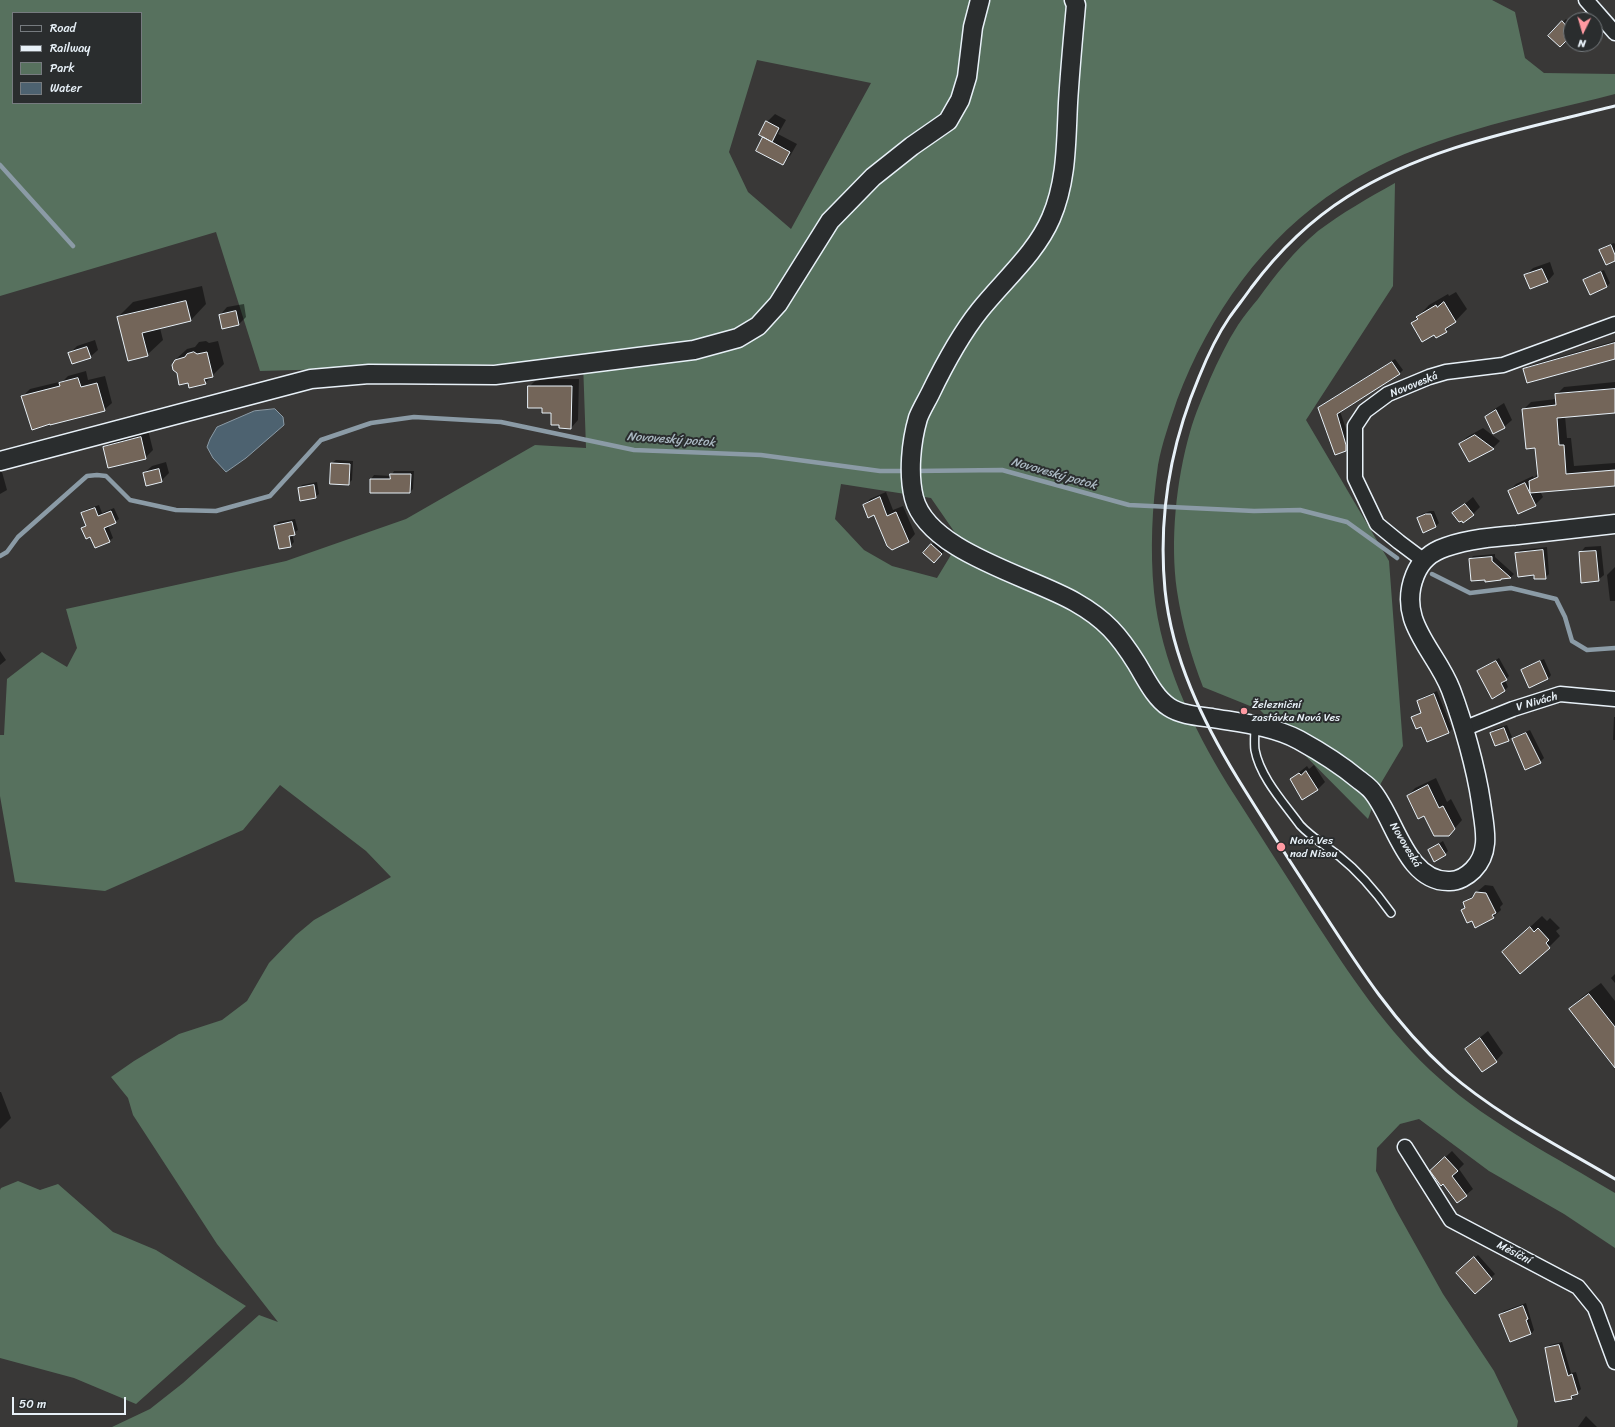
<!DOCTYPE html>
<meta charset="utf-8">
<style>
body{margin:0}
#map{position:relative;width:1615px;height:1427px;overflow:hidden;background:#393837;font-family:Sriracha,sans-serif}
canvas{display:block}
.legend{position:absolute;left:12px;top:12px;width:130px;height:92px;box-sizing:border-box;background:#2a2d2e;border:1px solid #767b7f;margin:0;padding:5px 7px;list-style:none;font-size:12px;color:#e8f1f8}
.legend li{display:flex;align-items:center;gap:8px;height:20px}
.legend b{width:20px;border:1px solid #767b7f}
.north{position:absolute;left:1563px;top:12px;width:40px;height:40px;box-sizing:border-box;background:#2a2d2e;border:1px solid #767b7f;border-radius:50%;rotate:185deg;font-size:11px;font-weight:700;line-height:16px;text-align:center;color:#e8f1f8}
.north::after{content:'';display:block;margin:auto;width:14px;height:18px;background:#ff9aa2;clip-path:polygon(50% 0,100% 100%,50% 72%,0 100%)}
.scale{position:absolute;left:12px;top:1397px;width:114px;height:18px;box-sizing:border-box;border:2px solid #e8f1f8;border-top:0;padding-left:5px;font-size:12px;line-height:14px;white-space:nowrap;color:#e8f1f8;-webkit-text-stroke:3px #2a2d2e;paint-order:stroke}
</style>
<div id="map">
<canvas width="1615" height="1427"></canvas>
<ul class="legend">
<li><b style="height:5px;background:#2a2d2e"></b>Road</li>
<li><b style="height:5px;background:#e8f1f8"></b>Railway</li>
<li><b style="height:11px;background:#57715e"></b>Park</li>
<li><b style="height:11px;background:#4d6270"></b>Water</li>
</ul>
<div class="north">N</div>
<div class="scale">50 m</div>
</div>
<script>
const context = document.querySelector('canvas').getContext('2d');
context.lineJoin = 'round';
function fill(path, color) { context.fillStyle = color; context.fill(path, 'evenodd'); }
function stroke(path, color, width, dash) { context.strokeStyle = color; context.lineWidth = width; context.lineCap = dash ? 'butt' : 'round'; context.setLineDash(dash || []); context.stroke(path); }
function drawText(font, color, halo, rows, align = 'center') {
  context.font = font + ' Sriracha,sans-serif'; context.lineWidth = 4; context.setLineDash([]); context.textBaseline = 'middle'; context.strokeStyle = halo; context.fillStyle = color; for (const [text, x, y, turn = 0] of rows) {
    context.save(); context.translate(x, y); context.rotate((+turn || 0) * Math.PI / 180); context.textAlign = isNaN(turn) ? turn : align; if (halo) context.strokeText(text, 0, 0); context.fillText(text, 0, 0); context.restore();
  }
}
fill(new Path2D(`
 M0,0H1492L1515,12L1525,58L1544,73L1615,74V94C1523,118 1421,135 1340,188C1264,237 1209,315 1177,400C1170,421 1162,443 1158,465C1152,507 1150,550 1154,592C1161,661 1192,726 1228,785C1256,829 1284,872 1311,915C1350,975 1386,1031 1440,1079C1490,1124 1557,1158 1615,1193V1248L1564,1214L1489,1171L1419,1119L1400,1124L1377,1148L1376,1171L1396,1210L1443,1294L1494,1371L1518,1421L1517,1427H112L150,1409L183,1383L259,1315L278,1322L217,1244L133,1115L128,1098L111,1077L134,1061L179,1034L222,1020L247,1001L269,963L296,935L314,920L391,877L366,851L280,785L243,830L105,891L15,882L0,796V735H4L7,679L42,652L67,667L77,648L66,609L286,561L406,519L535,445L586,448L583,362L260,371L216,232L0,296ZM13,13H141V103H13ZM757,60L871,83L791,229L748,192L729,152ZM841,484L931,498L960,540L937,578L892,566L864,550L835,519Z
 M1395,183L1393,286L1306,420L1389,561L1403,746L1381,783L1368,819L1260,710L1203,687C1191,656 1182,624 1177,591C1170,541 1176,481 1190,432C1195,414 1203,396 1210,379C1218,361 1227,342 1238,325C1244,316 1251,307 1258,299C1275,275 1295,250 1318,231C1342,213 1368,198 1395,183Z
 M18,1181L40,1190L58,1184L113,1232L156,1250L246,1306L136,1404L74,1378L0,1358V1190L1,1188Z`), '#57715e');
const water = new Path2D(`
 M275,409L283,417L284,425L246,458L226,472L213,458L207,447L210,439L217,427L254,411Z`);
fill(water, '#4d6270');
stroke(water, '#8b9ba6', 1);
fill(new Path2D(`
 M1566,19L1571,24V35H1549Z
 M775,114L786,120L778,134L797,144L790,156L782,164L765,137L760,134L767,122Z
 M1614,243L1615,244V260L1600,251L1604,247Z
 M1550,262L1554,274L1547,282L1525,276L1533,268Z
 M1604,270L1610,283L1607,286L1590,294L1584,280L1588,277Z
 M202,286L206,304L191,320L160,328L163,340L147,355L118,317L133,302Z
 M1456,292L1467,309L1446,331L1434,334L1412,323L1429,305L1448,294L1449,296Z
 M244,304L246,317L239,324L222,328L220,315L227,307Z
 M95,340L98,350L90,357L70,353L77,346Z
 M206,341L209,343L218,341L224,364L205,383L175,360L187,349L195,347L199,342Z
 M1615,341V358L1525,370L1528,366Z
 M1395,359L1403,370L1399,374L1340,411L1350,441V447L1346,450L1319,408Z
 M86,371L88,380L105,376L112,403L104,410L22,397L30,389L63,381L68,376Z
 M537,379H579L578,420L571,428L560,424L552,412L543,407L529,387Z
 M1615,382V412L1565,416L1567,438H1571L1574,466L1615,463V485L1540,491L1543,497L1535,505L1509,491L1516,484L1533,476L1534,478L1538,473L1536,447L1523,410L1531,402L1556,399V395L1564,387Z
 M1504,403L1512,420L1504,427L1486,417L1493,410Z
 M1483,428L1500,441L1493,448L1469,461L1460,444L1467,437Z
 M148,430L153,450L145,458L104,448L112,440Z
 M336,460L353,461L352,480L348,484L332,463Z
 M166,462L169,473L161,481L144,473L152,466Z
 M394,471H414L413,489L410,492H371V479L374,475L391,476Z
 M0,472H2L7,490L0,494Z
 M317,482L319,494L315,497L299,488L302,485Z
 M886,492L893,510L903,506L915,534L909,541L892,548L874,514L864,505L870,499Z
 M1473,497L1480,507L1473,514L1454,513Z
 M99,505L102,513L114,508L119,519L115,522L108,525L113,538L109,541L91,536L82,529L86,524L82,513L85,510Z
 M1430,511H1434L1439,523L1435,527L1418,518L1422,514Z
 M295,519L298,530L292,534L294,542L290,546L275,526L278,522Z
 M935,541L945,550L934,562L924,553Z
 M1601,546L1604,575L1598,580L1580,553L1585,547Z
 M1547,547L1549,574L1545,578L1534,574L1516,553L1520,550Z
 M1495,554V557L1514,574L1511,577L1502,578L1470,560L1473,556Z
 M1615,567V601H1610L1607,575Z
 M0,651L6,660L0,665Z
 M1499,658L1509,676L1505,680L1508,687L1504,691L1478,671Z
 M1544,659L1551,675L1548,679L1530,687L1522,670L1525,667Z
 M1437,691L1452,729L1449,732L1427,741L1421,726L1413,717L1422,712L1418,701L1421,698Z
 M1614,717H1615V740H1613Z
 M1507,725L1512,737L1508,740L1491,733L1494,729Z
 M1530,730L1544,758L1540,762L1513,739L1516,736Z
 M1314,765L1325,782L1318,789L1291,779L1307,766L1309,769Z
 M1436,778L1447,802L1451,799L1462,820L1449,835L1408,796L1415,788Z
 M1443,841L1448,851L1445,854L1429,850Z
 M1485,885L1493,886L1503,904L1500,907L1501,910L1493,917L1472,920L1462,910L1466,906L1464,903Z
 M1542,916L1547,921L1550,918L1560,928L1556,931L1560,936L1549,947L1515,941Z
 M1615,974V983L1611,978Z
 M1601,983L1615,1001V1067L1570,1009L1582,997Z
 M1488,1031L1503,1053L1496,1061L1466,1049Z
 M0,1092H1L11,1118L0,1129Z
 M1452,1151L1464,1164L1459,1169L1473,1189L1466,1195L1438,1164Z
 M1478,1255L1495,1274L1475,1293L1460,1270Z
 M1526,1303L1534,1330L1531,1334L1500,1315L1504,1311Z
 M1562,1342L1571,1373L1576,1372L1581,1389L1572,1398L1556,1401L1546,1348L1550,1345Z
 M1586,1416L1597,1427H1578Z`), '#0007');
stroke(new Path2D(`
 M0,165L73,246
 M915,471L1002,470L1129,505L1254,511L1300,510L1347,522L1397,558
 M0,556L7,552L18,537L87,476L97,475L106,476L130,500L176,510L216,511L270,496L321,440L371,423L414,417L501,422L634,450L761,455L880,471H907
 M1432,574L1470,593L1511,588L1556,599L1565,617L1572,641L1587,650L1615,648`), '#8b9ba6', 4.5);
const building = new Path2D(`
 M1562,21L1571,31V36L1560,47L1548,36Z
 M766,121L779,128L772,142L759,135Z
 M763,137L790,152L783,165L756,151Z
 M1611,245L1615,255V261L1606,265L1599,250Z
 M1542,269L1548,282L1530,289L1524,275Z
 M1601,272L1607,287L1590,295L1583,280Z
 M186,301L191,321L142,333L148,356L128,361L117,317Z
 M1444,302L1456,322L1445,329L1447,332L1436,338L1434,335L1422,342L1411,323L1418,319L1416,317L1436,305L1437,307Z
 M236,311L239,325L222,329L219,315Z
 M1615,343V359L1527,383L1523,369Z
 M87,347L91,358L72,364L68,353Z
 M194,352L197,354L207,352L213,377L204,379L206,384L189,388L188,383L179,385L177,373L173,370L172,365L175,360L185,357L187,354Z
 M1392,362L1400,374L1337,414L1346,445V451L1335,455L1318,408Z
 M78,378L81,387L97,383L105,411L50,425V424L32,430L21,396L60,386L59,383Z
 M528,386H572L571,429L559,428V425H551V413H542V408H528Z
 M1615,389V413L1557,418L1559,445H1564L1566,474L1615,470V486L1530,493L1529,481L1538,477L1535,448L1526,449L1522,409L1556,405L1555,394Z
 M1496,410L1505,428L1493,434L1485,417Z
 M1475,435L1494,449L1469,462L1459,444Z
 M141,437L146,459L108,468L103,447Z
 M331,463L350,464L349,485L330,484Z
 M159,469L162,482L146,486L143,473Z
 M390,474H411L410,493H370V479H390Z
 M1525,483L1536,506L1518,514L1508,491Z
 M314,485L316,498L300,501L298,488Z
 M880,497L887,516L896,512L909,542L892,550L887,546L874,515L868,518L863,505Z
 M1465,504L1474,515L1463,523L1462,521L1459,522L1452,513Z
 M95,508L98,516L111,511L116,523L104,528L110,542L95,548L90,537L86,539L81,528L86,526L81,513Z
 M1426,514H1431L1436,527L1423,533L1417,518Z
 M292,522L295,535L289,536L291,547L279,549L274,526Z
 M931,544L942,554L934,563L923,553Z
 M1543,550L1546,579H1534V575L1518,577L1515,553Z
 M1596,551L1599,581L1581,583L1579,552Z
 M1492,557V561L1511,578L1501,579V580L1485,582V580L1471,581L1469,559Z
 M1496,661L1507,680L1501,683L1505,691L1492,699L1477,671Z
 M1540,661L1548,679L1529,688L1521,670Z
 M1434,694L1449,733L1427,742L1421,727L1416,729L1411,717L1421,713L1417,701Z
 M1504,728L1509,741L1495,746L1490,733Z
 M1526,733L1541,763L1525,770L1512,739Z
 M1306,771L1318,790L1302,800L1290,779L1299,773L1301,775Z
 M1428,785L1439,808L1443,806L1455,829L1449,836H1434L1424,816L1418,819L1407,796Z
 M1439,844L1446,855L1434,862L1428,850Z
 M1476,892L1486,893L1496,913L1492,915L1494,918L1475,928L1472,921L1467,923L1461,910L1465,908L1463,902L1472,898Z
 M1530,927L1534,932L1538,928L1549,940L1546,943L1550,948L1520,974L1502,952Z
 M1589,994L1615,1027V1068L1569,1009Z
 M1480,1038L1497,1062L1482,1072L1465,1049Z
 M1445,1157L1458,1171L1452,1176L1467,1196L1457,1203L1443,1184L1441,1186L1430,1171Z
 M1474,1257L1492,1279L1475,1294L1456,1273Z
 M1523,1306L1528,1319L1526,1320L1531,1334L1510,1342L1499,1315Z
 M1559,1345L1568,1376L1572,1374L1578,1394L1571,1396L1572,1399L1555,1402L1545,1348Z`);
fill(building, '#736559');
stroke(building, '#e8f1f8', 1);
const service = new Path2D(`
 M1255,725C1255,733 1254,743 1255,750C1260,777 1284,803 1300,825C1311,837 1326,846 1339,856C1359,872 1376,892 1391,913`);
const minor = new Path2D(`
 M1586,0L1615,33
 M1423,560L1399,542L1377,524L1355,478V426L1365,411L1388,394L1429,377L1446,372L1503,365L1615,324
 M1463,729L1513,709L1560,694L1615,699
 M1405,1147L1451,1220L1578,1287L1595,1308L1615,1362`);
const tertiary = new Path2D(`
 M1074,0L1076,5C1073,38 1070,70 1068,103C1066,142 1067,181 1051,218C1036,253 1004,280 980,310C960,335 944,365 930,394C926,402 921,410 918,418C911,442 908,474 914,498C928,552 1030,576 1075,602C1105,619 1119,635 1137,664C1146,679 1155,698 1169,707C1181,715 1198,716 1212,718C1241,723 1273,726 1299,740C1319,751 1340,764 1358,779C1363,783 1368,786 1372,791C1395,818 1406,883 1450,881C1458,881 1467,876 1473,870C1492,851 1484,826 1481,802C1476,768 1463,722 1451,690C1436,650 1396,622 1415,575C1421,560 1431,552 1446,547C1469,539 1493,537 1517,535C1550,531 1582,528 1615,524
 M0,461L311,379L369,374L495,375L694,350L738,338L758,326L778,304L830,221L873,177L912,146L948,121L960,100L967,77L973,27L980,0`);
stroke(service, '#e8f1f8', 10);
stroke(minor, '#e8f1f8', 17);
stroke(tertiary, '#e8f1f8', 21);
stroke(service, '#2a2d2e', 7);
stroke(minor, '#2a2d2e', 14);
stroke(tertiary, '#2a2d2e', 18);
stroke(new Path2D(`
 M1615,106C1524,129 1427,146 1347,197C1309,221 1278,252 1251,288C1244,298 1236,308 1229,318C1216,337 1207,357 1199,377C1170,446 1158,516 1165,590C1172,658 1203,722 1238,779C1265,823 1293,866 1321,909C1359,968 1395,1024 1447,1071C1497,1115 1559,1146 1615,1179`), '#e8f1f8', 3);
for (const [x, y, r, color] of [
 [1244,711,4,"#ff9aa2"],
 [1281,847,5,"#ff9aa2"]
]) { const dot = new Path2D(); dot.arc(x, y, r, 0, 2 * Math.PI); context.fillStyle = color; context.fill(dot); stroke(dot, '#2a2d2e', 1.5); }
drawText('11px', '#e8f1f8', '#2a2d2e', [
 ["Novoveská",1414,385,-22],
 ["V Nivách",1537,702,-16],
 ["Novoveská",1405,845,59],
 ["Měsíční",1514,1253,28]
]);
drawText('11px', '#e8f1f8', '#2a2d2e', [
 ["Železniční",1252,705],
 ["zastávka Nová Ves",1252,718],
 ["Nová Ves",1290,841],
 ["nad Nisou",1290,854]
], 'left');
drawText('italic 12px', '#aab8c2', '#2a2d2e', [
 ["Novoveský potok",671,440,4],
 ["Novoveský potok",1054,474,16]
]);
</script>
